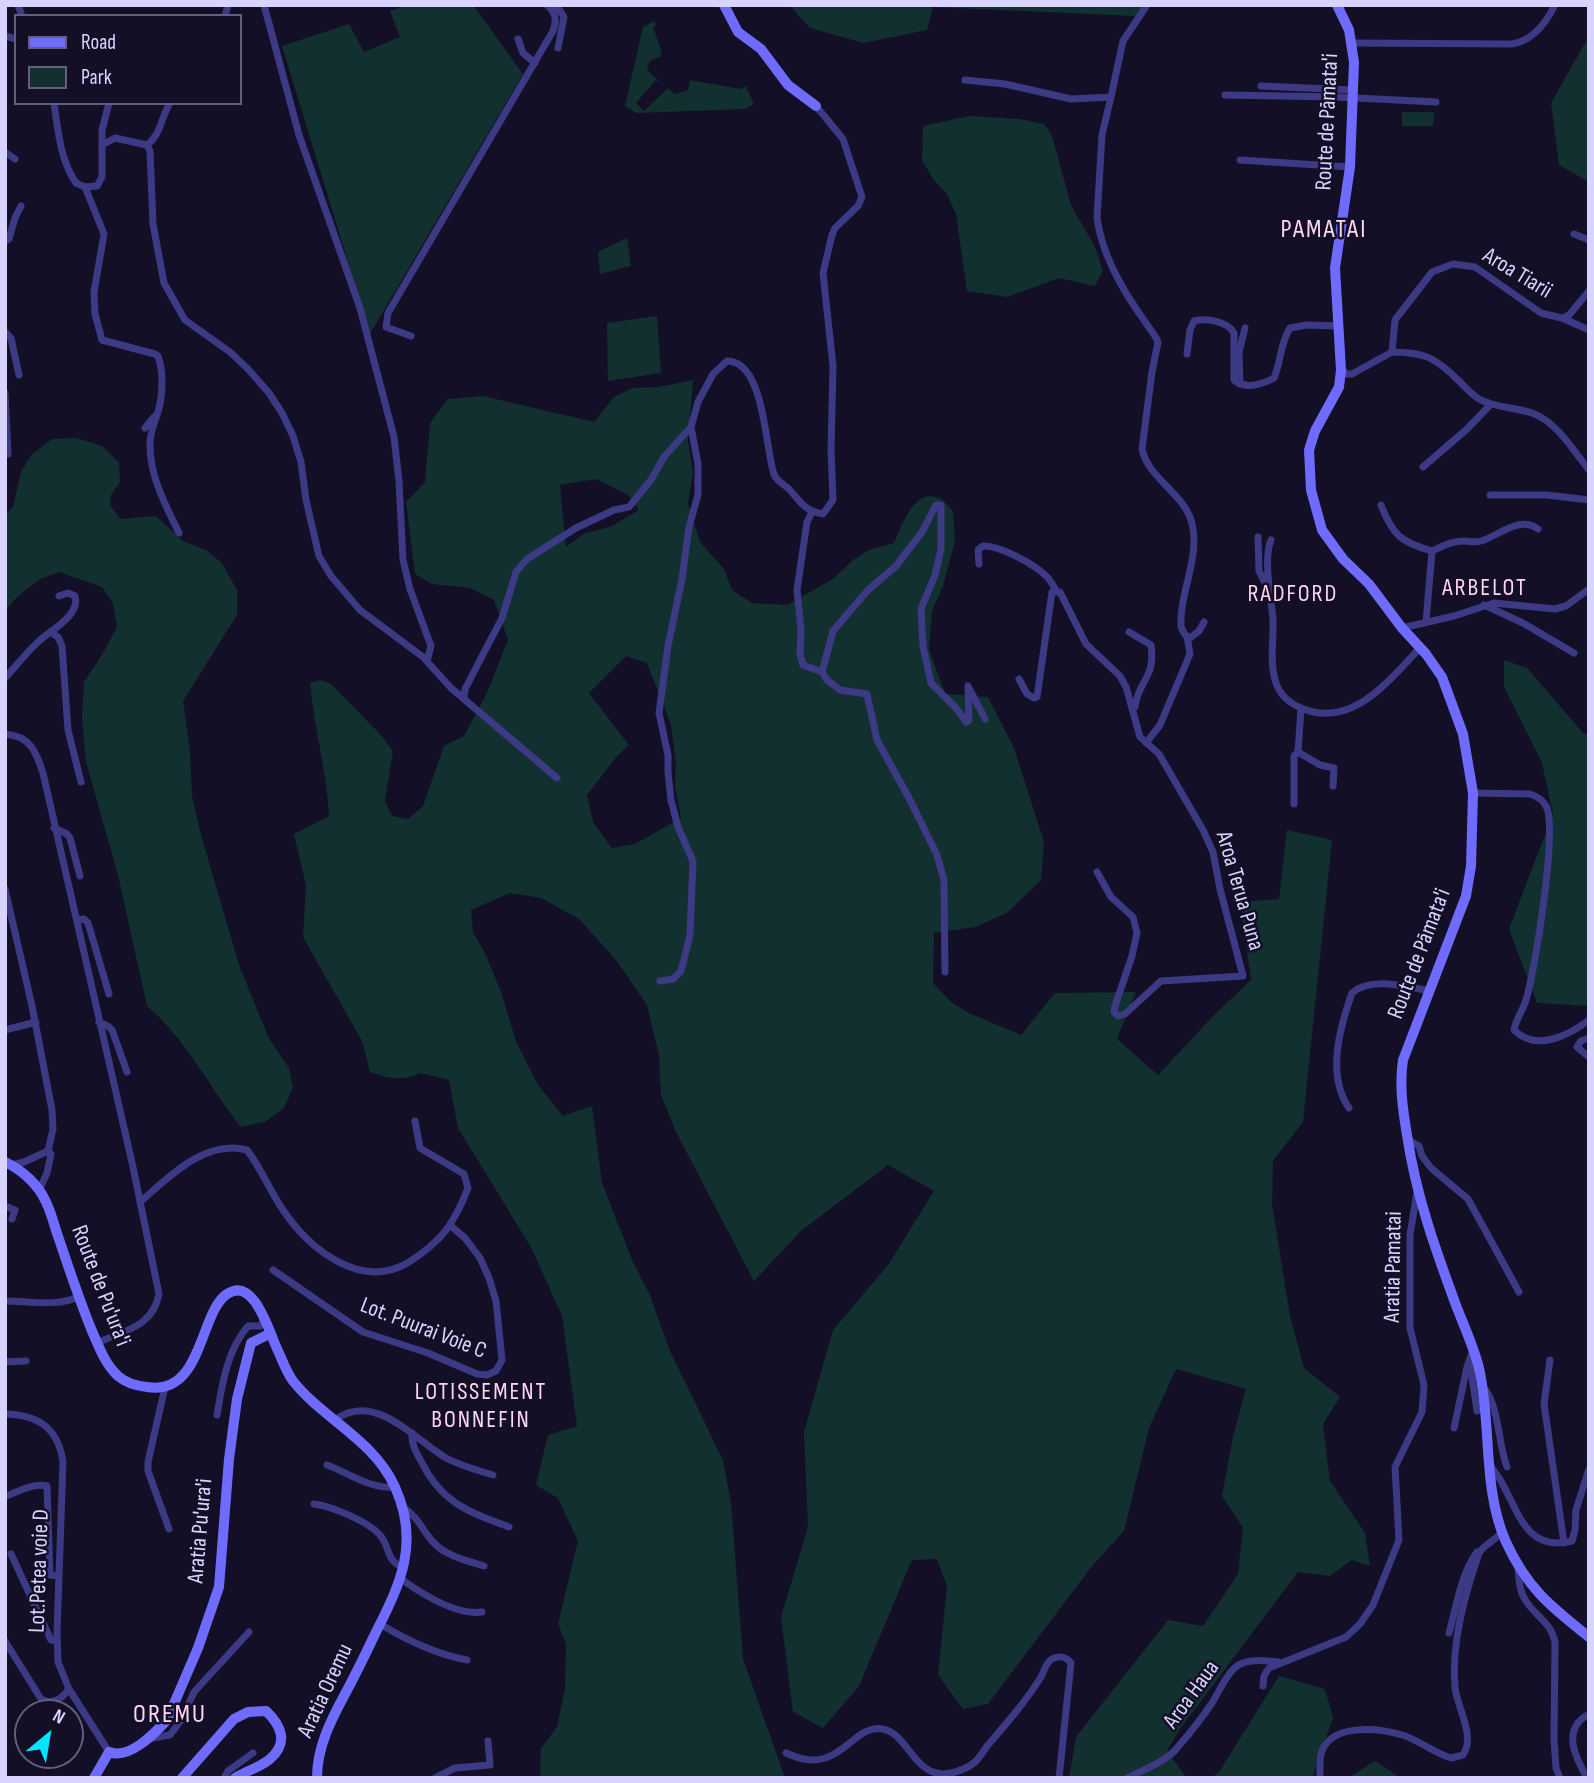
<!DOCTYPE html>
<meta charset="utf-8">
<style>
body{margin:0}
#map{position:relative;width:1594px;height:1783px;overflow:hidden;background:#130f26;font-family:"Sofia Sans Condensed",sans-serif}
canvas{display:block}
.frame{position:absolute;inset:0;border:7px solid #d9d4ff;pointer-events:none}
.legend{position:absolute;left:14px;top:14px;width:228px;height:91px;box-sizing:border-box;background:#130f26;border:2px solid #625e7d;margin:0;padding:9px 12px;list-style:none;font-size:21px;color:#d9d4ff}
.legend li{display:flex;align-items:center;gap:14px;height:35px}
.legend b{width:35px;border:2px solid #625e7d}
.north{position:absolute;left:14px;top:1699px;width:70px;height:70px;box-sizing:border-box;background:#130f26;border:2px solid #625e7d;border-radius:50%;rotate:30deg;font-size:19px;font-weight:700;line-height:28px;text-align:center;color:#d9d4ff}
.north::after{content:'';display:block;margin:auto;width:24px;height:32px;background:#00e5ff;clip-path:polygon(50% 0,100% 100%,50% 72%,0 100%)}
</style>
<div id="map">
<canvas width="1594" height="1783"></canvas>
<div class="frame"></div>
<ul class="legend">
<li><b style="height:9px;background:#6f6bff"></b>Road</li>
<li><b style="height:19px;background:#12302f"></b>Park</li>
</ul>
<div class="north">N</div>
</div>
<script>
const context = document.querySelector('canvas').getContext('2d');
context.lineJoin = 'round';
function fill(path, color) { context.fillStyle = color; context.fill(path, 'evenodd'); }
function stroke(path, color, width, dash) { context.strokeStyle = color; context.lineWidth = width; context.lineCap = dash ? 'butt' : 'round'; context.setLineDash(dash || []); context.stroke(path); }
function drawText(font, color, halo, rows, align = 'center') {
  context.font = font + ' "Sofia Sans Condensed",sans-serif'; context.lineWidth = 5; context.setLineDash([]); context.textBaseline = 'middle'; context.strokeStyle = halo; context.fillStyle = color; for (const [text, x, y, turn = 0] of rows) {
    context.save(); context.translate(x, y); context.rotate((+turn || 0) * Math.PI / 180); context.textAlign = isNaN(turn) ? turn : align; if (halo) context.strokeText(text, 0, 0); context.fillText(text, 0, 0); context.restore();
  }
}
fill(new Path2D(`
 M408,5H473L523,74L370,334L282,46L349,24L364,52L400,37L390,11Z
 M789,5H1144L1136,16L933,7L927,30L863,43L810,28Z
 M655,21L656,26L653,27L662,52L660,53L661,56L650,61L647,70L659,81H655L636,103L644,111L668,88L675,94L688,90L690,80L741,89L746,86L754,104L745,109L636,113L625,106L643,27Z
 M1589,36V182L1559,165L1551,103Z
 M1402,112H1434L1433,126H1402Z
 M969,116L1019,119L1044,124L1052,136L1071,205L1095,247L1103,271L1095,286L1059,278L1007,297L967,291L956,214L947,194L933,179L922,160L923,126Z
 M627,238L631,266L600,274L598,252Z
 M657,316L661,373L608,381L607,323Z
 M693,380L688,440L693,473L688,504L700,542L724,569L732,590L752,603L787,605L833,579L853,560L869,550L894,543C902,526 914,485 941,499C945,501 950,508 953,511L955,541L943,586L932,611L929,649L945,694L988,697L1014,748L1044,842L1041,880L1007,913L975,927L934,933L933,983L951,1002L969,1013L1021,1035L1055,993L1136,992L1117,1039L1158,1075L1216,1013L1251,980L1240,902L1279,899L1287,830L1332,840L1303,1122L1273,1161L1272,1204L1290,1316L1304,1368L1340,1397L1323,1424L1330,1481L1365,1533L1370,1566L1352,1560L1330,1576L1298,1572L1180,1729L1167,1751L1187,1778H1069L1076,1737L1168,1620L1203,1626L1238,1574L1243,1528L1222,1496L1233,1436L1246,1389L1176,1369L1149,1428L1124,1531L1092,1566L988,1704L963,1709L938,1675L947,1586L937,1559L912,1560L859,1686L823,1728L793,1712L781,1617L808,1527L804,1432L833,1330L888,1265L934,1191L888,1165L801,1231L754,1281L677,1134L661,1095L659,1055L647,1005L616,960L579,919L541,898L510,893L471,910L473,932L485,953L501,992L516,1041L538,1085L563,1116L592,1106L602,1183L632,1260L649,1293L670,1351L723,1460L731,1503L743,1659L785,1778H540L541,1748L557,1727L565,1688L566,1644L558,1624L578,1541L558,1498L536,1485L548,1435L577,1426L562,1316L532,1249L458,1128L449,1080L420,1073C403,1082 388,1078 370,1072L362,1041L303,937L306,885L294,834L329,816C327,771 314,728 310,683L320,680L331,684L381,735L393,751L385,801L392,816L408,819L423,806L444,746L464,736L487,693L508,640L494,600L470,588L432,584L415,574L406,502L425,482L430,423L448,399L483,396L594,422L614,397L633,388L658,387ZM596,479L628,495L639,510L612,526L583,534L566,547L560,485ZM626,656L647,663L671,725L676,764L675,786L681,818L635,844L612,848L593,822L587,795L618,755L629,745L589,693Z
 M76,438L102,446L119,463L120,482L111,495L110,505L120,519L156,516L183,541L206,550L222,563L237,590V615L183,701L190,751L192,796L201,835L239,965L269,1039L289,1068L293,1088L284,1108L265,1122L241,1127C209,1087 187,1040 147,1006L118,875L86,762L82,718L84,682L103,653L117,627L113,603L102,587L59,572L40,579L17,597L5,611V515L13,507L21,472L32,454L52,439Z
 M1504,660L1527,668L1584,734H1589V1006L1537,1003L1509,929L1553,814L1542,763L1504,687Z
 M1279,1676L1325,1689L1333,1718L1312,1778H1211L1219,1772Z
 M1375,1761L1401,1778H1348Z`), '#12302f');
stroke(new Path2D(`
 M18,5L22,16
 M264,5L299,135L360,308L394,437L399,481L403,560L410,589L431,646L427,661
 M549,6L559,9L564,17L558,48
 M225,16L228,5
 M5,36L16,39
 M518,39L523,53L535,63
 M1352,43L1512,44C1532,41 1546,23 1555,5
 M965,80L1005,84L1071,99L1111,97L1123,41L1147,5
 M1261,86L1353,90
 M1225,95L1337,97L1436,102
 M1111,97L1102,135L1097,218C1102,255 1124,293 1146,323C1150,330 1155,334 1158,342L1152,372L1142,449C1148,478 1182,492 1191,520C1202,555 1179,592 1181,627L1185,635L1190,638L1199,631L1204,622
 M54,103C58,130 60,160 76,183L85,187L97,186L102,177V130L109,103
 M170,103C161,117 161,135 147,145L150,151L153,224L164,283L185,320L230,352L248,369L269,393L282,413L293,436L301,462L306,500L319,556L331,576L360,610L423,657L451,688L557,778
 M102,145L115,138L147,145
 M5,152L15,159
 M1240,160L1350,167
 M85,187L104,234L94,292L95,314L102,340L155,354L158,356C163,370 163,389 160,404C157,419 149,431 150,446C150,477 166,506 179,533
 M1574,234L1589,240
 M5,241L9,239L15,218L21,206
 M1563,318L1569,315L1589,291
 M5,332L11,338L19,375
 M411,336L386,327L388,313L553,31C557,20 556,13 547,5
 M1392,352C1425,352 1436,358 1459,381C1465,387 1471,394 1479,399C1495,408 1514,407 1532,413C1557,422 1573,450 1589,470
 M1187,354L1190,330L1194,321C1207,318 1227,321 1234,333V380C1246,390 1261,385 1274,378C1281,362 1280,343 1290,328L1307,325L1338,326
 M1341,370L1347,374H1352L1392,352L1395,320L1432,272L1453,264L1475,267L1541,313L1562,318L1589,330
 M1240,384L1239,352L1245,328
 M5,393L8,454
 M145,428L154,417
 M1423,467L1467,429L1491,404
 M1490,495H1547L1589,500
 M1381,505C1393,536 1401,542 1432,551C1443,546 1452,541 1464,541C1470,541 1474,543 1481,541C1499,536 1519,515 1538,529
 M812,512L807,522L797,590L801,630L800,654L803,665L822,672L827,680L840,690L867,694L877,740L909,798L937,855L944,880L945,972
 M1258,537L1259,571L1269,591
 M1271,540C1263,558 1271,598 1273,619C1274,640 1269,662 1276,683C1280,695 1289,703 1301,708C1352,730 1389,680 1420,648
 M979,564L978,550L983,546C999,545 1034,564 1046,576C1050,579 1053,586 1056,590
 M1484,605L1523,623L1574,653
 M1426,622L1432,551
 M1402,628L1454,616L1494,603L1555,609L1566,606L1589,589
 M50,632L58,637L62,646L68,730L81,782
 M1129,632L1151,645C1156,678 1138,681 1135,707
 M822,672L833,631L868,590L896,566L922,532L936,505H941V549L935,575L921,609L923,646L931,683L956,708L966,722L969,720L968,686L985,719
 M5,678C16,666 27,652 39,641C51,630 81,615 75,596L68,593L59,596
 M1019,679L1027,694L1034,698L1037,697L1052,592H1060L1086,644L1120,676L1126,687L1140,737L1159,754L1203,830L1213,852L1220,889L1243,976L1161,981L1125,1014L1118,1016L1114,1012L1115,1006L1132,956L1137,933L1133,917L1111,897L1097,872
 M464,698L465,689L502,618L516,572L527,559L576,528L614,510L629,507L651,480L664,457L691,427L698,402L713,374L727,361C765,361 765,449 774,474C777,482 784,484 789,489C801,502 803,510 823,514L833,500L831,450L833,366L823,273L832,235L835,228L858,206L862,197L843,139L816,106
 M1301,708L1298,752L1320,765L1334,768L1333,786
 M5,734C30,736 36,751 43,773L133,1167L159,1294C153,1327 124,1331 97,1343
 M1146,743L1160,725L1190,654L1187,636
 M1473,793L1530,794C1536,796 1543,800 1546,806C1558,829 1535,971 1526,1000C1523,1010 1516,1019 1514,1030C1536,1052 1568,1036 1589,1020
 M1294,804V756L1298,752
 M54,828L67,834L70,838L80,876
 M5,889L32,1006L52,1110L53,1129L48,1151L51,1154L47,1173L39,1190
 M77,920L84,919L88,923L109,994
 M660,981L673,979L681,971L690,935L693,861L678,827L671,800L668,772V755L659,713L668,646L682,579L689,527L698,495V464L691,427
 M99,1022L109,1027L112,1030L127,1072
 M5,1030L36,1022
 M1589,1038L1581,1041L1577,1047L1589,1057
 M1349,1108C1326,1075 1340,1027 1352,993C1371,976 1408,987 1430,991
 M1407,1139L1419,1146L1422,1156L1431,1168L1468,1199L1519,1292
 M12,1165L24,1162L48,1151
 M140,1202C169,1177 205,1139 247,1150C261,1168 270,1191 283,1210C310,1250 362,1291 409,1262C442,1241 454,1224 468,1188L464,1174L420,1148L415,1121
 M5,1206L15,1210L12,1219
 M273,1270L363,1332L428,1353L477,1374L487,1375L496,1371L502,1360L496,1301L489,1278L480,1258L465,1238L451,1226
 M5,1301C29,1301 57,1307 78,1297
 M1550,1360L1544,1404L1564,1543
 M5,1362L26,1361
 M1470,1363L1477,1411
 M165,1387L148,1462V1471L169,1529
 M1484,1388C1499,1406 1498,1443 1507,1467
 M5,1414C39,1415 58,1428 63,1462L57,1632L58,1662L69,1689L109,1752
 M217,1415C222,1385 227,1350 248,1326H260L264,1320
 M335,1420C374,1390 415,1440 446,1458C461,1466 477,1470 493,1475
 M1454,1428L1467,1367L1473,1350
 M412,1433C411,1445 417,1453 422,1463C442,1503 469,1512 509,1527
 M327,1465C349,1473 372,1490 395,1487
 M1491,1466C1495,1473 1500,1478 1503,1485C1519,1514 1528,1552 1572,1541L1575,1530L1576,1510L1589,1469
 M6,1496C19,1491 34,1483 47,1486L50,1575L59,1576
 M314,1504C331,1506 367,1521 379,1534C391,1546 384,1560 404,1568
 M402,1506C421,1520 420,1528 434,1543C446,1556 468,1561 484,1566
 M11,1554L51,1640L57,1641
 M1518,1567C1519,1579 1519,1591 1526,1601C1536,1617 1551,1622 1555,1642L1554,1739L1556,1768L1560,1778
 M401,1579C422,1594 456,1616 482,1612
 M380,1624C408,1641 435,1654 467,1660
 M1449,1633C1457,1605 1460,1576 1477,1552
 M5,1641L41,1699C53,1706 62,1699 69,1689
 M1263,1686L1264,1676L1269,1668L1346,1637L1360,1624L1373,1605L1399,1540L1395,1467L1422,1412L1424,1385L1410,1328V1235L1417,1192
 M147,1739L170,1735L182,1719L194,1692L249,1632
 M786,1753C841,1779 850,1723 883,1729C909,1734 915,1781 951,1773C960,1771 968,1768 975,1762C980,1757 984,1750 988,1745C1007,1723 1026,1701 1041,1677C1045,1670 1045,1663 1052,1659C1059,1655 1066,1657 1071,1663L1059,1778
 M224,1778L228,1771L253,1753
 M435,1778L455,1768L490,1765L488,1741
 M1127,1778C1144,1769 1166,1762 1178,1747C1190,1733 1202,1718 1212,1703C1232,1669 1233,1655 1278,1662
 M1320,1778C1320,1769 1319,1759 1322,1751C1333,1723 1379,1728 1402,1735C1419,1740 1434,1753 1451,1758L1463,1755C1476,1736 1457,1708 1455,1687C1451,1643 1465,1594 1479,1553L1483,1548L1502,1533
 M1587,1778C1575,1757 1561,1729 1589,1714`), '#3d3a85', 7);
stroke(new Path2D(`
 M724,5L738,32L761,49L788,85L816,106
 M1337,5L1349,30L1354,62L1350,167L1335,268L1341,370L1339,387L1315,431L1309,450L1311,490L1322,530L1343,559L1369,584L1402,628L1426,654L1442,677L1463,734L1473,793L1471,866L1466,896L1403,1060C1399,1085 1403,1111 1407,1135C1416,1196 1436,1251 1457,1308C1465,1328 1474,1348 1479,1368C1492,1425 1482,1488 1506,1542C1527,1588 1550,1606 1589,1637
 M5,1162C22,1170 38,1184 46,1202C52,1214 55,1229 60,1242C70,1272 80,1302 92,1331C99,1347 105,1364 118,1376C126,1383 137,1386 147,1387C203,1396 199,1313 227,1294C255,1275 270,1336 279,1353C283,1362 287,1373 293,1381C323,1419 374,1440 395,1487C420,1542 401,1583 376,1632C366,1653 356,1674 345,1694C331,1720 317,1747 317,1778
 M94,1778L109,1752C129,1760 154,1734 167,1720L198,1648L219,1587L229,1459L237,1399L251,1343L269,1334
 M182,1778L234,1719L248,1712L266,1711C281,1725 289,1743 270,1759C261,1767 246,1771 235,1778`), '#6f6bff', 10);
drawText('23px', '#d9d4ff', '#130f26', [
 ["Route de Pāmata'i",1328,122,-87],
 ["Aroa Tiarii",1517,274,31],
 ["Aroa Terua Puna",1239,891,74],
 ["Route de Pāmata'i",1420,954,-69],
 ["Aratia Pamatai",1394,1267,-89],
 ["Route de Pu'ura'i",100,1286,69],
 ["Lot. Puurai Voie C",423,1329,21],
 ["Aratia Pu'ura'i",201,1531,-85],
 ["Lot.Petea voie D",40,1571,-88],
 ["Aratia Oremu",326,1691,-65],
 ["Aroa Haua",1192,1695,-54]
]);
context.letterSpacing = '2px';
drawText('24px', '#ffd6f0', '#130f26', [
 ["ARBELOT",1485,589],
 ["RADFORD",1293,595],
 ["LOTISSEMENT",481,1393],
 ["BONNEFIN",481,1421]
]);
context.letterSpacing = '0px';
context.letterSpacing = '2px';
drawText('26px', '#ffd6f0', '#130f26', [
 ["PAMATAI",1324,230],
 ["OREMU",170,1715]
]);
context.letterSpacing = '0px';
</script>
